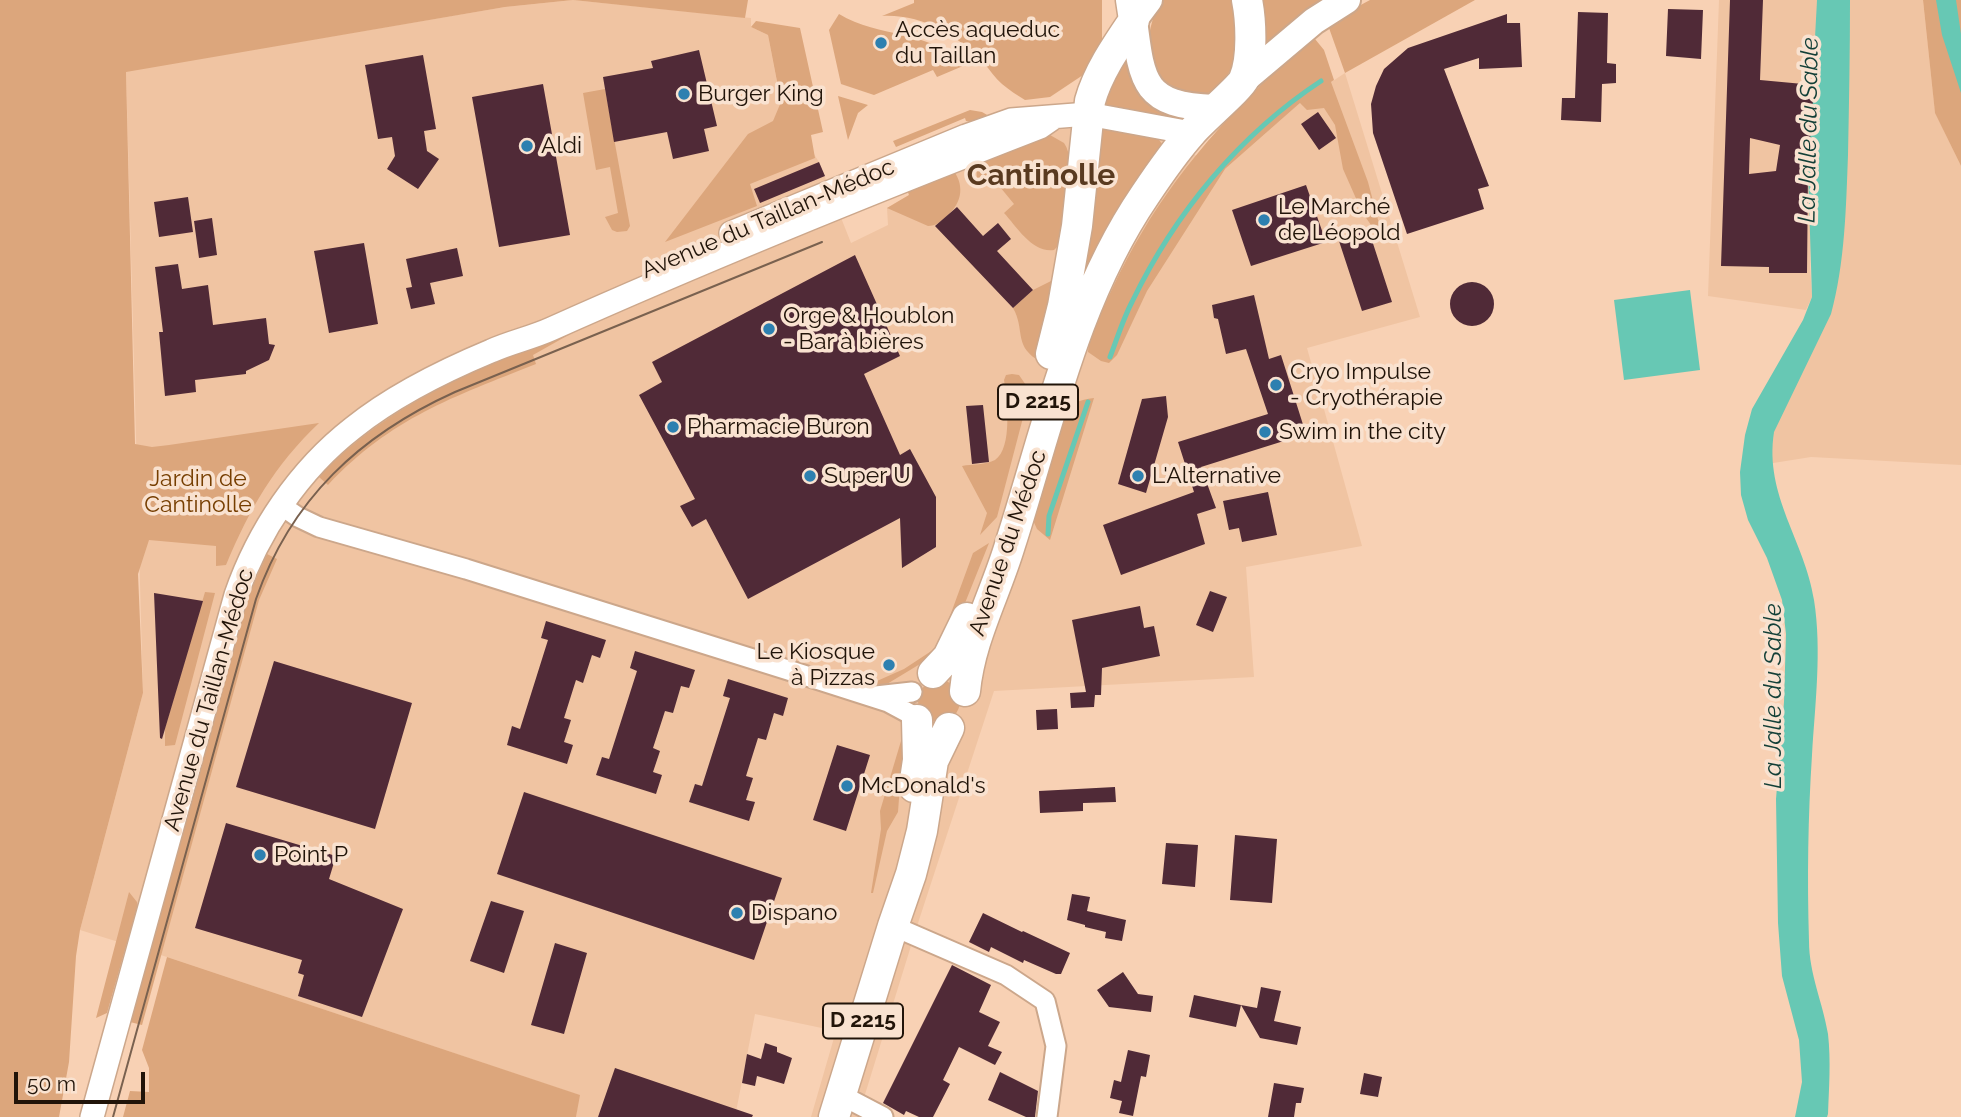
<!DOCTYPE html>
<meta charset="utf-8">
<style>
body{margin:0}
#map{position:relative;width:1961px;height:1117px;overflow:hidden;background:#f8d1b4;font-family:Raleway,sans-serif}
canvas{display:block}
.scale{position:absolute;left:14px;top:1072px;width:131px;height:32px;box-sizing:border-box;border:4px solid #211409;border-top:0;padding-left:9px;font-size:21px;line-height:24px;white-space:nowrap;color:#211409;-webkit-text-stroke:5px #f9e2d0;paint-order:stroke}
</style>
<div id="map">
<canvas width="1961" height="1117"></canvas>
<div class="scale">50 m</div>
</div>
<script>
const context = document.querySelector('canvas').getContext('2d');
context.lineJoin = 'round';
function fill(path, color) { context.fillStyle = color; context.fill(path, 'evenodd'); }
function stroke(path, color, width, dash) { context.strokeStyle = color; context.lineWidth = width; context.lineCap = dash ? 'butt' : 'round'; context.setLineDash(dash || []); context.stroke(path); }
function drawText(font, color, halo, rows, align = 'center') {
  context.font = font + ' Raleway,sans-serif'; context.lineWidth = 7; context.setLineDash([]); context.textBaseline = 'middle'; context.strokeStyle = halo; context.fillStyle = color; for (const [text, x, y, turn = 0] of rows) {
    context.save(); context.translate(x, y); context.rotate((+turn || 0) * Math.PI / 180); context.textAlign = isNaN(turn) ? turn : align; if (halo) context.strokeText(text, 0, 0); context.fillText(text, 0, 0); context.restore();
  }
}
fill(new Path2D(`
 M573,0L751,18V27L768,35L781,103L819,162L851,243L888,225L887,208L909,195L906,186L1043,131L1099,126L1157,137L1225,169L1301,102L1345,73L1420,317L1307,348L1362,546L1246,567L1254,677L994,691L919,920L858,1117H811L836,1031L755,1014L735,1117H576L579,1095L167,957L80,930L143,693L126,71L505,7Z
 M1719,0H1817L1810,267L1812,297L1806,310L1708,296Z
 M1841,0H1923L1935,112L1961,166V465L1811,457L1767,464V449L1833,276Z`), '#f0c4a2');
fill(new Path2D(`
 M0,0H748L745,18L573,0L505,7L126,72L135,444L152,447L169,445L319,423C274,466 250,508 226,565L216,566V546L149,540L138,574L143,693L80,930L76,956L69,1062L59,1117H0Z
 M914,0H1102V47L1092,69L1050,97L1025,100C1017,95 1009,90 1002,84C995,78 990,70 984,63C957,35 922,14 882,16L914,3Z
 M1163,0H1236C1236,16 1241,39 1237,54C1234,68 1224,82 1213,90C1199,100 1187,101 1174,91C1169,87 1160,83 1156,77C1143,57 1148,18 1163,0Z
 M1260,0H1324L1267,46H1263Z
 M1370,0H1475L1345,73L1329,28L1331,21Z
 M1923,0H1961V166L1935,113Z
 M839,14C879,39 930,28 963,66L937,77L933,70L874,95L841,84L829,30Z
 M756,21L800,28L823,132L811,135L815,158L750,184L757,206L665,242L748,134L773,121L781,102L768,35L751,27Z
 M1315,39L1324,50L1334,80L1331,82L1368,182L1381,231L1371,225L1362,212L1343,169L1335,125L1324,108L1307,110L1300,103L1225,169L1147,291L1117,355L1109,363L1101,361L1088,352L1089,340C1105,304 1121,267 1141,234C1185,159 1245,97 1309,40Z
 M1125,49L1179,116L1178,119L1101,105Z
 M605,89L630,226L627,231L617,232L612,230L605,217L618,213L610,167L596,170L583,93Z
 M838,96L868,105L858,113L848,140Z
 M970,110L982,112L989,116L978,123L966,121L965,118L896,147L893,141Z
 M1099,126L1157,137L1162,144V151L1077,288Z
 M1043,131L1064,143C1079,164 1063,220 1058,246L1054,250C1032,253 1017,227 1004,213L1014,204L991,176L980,184C975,176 976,170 981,162Z
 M951,167C965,184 963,202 947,216C940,222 936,226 928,226L887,208L909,195L906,186Z
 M1053,280L1036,359C1014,344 1025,329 1013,308L1033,290Z
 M588,324L533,355L536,364C453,397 391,418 328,485L319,477C388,401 494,361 588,324Z
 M1012,374L1019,375L1030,391L997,517L980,535L987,513L962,466C972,464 986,465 995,460C1013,448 1007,399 1004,380L1006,375Z
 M1094,398L1050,540L1037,529L1031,516L1062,415C1071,403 1079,400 1094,398Z
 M989,543L959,618L932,661L920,664L887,684L868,685L904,669L939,646L973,553Z
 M267,554L277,559L259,600L142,1025L130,1022L237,632L248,596Z
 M205,592L215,593L175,745L165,746V728Z
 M918 701a21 21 0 1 1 42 0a21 21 0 1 1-42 0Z
 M904,731L898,812L887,831L873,893H871L881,829L880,811Z
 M129,892L137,902V908L107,1013L96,1018Z
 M167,957L580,1095L576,1117H123L130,1091L149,1092V1068L142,1050Z`), '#dca67c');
fill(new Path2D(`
 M1817,0H1850C1850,52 1849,103 1848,155C1846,208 1845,263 1831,314L1774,432C1764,496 1805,541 1814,600C1822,651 1815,704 1812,755C1808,816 1807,879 1809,941C1809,974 1823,1003 1828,1034C1831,1061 1829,1088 1828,1114L1827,1117H1795L1802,1082L1799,1040L1782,976L1778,923L1776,799L1784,702L1786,634L1782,600L1767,558L1748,520L1741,495L1740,472L1745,435L1752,409L1803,320L1812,297L1808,170Z
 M1936,0H1956L1961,34V93L1942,35Z
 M1690,290L1700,370L1624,380L1614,300Z`), '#67c8b4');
stroke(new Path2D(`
 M1110,357C1117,339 1123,319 1132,302C1175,213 1239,135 1321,81
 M1048,534L1049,516L1088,402`), '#67c8b4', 5);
fill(new Path2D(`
 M1730,0H1763L1760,80L1814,85L1808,170L1807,273H1769V267L1721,266ZM1750,138L1780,145L1776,171L1749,174Z
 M1668,9L1703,10L1701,59L1666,56Z
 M1578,12L1608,13L1607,63L1616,64V83L1602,84L1601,122L1561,120L1562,98H1575Z
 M1507,14V23H1520L1522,67L1479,69V58L1444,69L1489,186L1478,189L1484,209L1407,234L1373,133L1371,104L1376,86L1384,69L1408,48Z
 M699,50L717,126L704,129L709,151L673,159L667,132L614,142L603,77L653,68L651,61Z
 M423,55L436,129L424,131L427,151L439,159L418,189L387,169L395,156L392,137L378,139L365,65Z
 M543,84L570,235L499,247L472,97Z
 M1318,112L1336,138L1319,150L1301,124Z
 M819,162L825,176L760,203L754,189Z
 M1306,185L1326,242L1251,266L1232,210Z
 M188,197L193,232L159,237L154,202Z
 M957,207L983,236L998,223L1011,239L997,251L1033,290L1013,308L935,226Z
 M212,218L217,255L199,258L194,221Z
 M1368,228L1392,302L1362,311L1338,238Z
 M364,243L378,324L329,333L314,251Z
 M457,248L463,276L430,283L435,304L411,309L406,288L412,287L406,259Z
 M855,255L900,356L864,374L900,455L910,449L936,497V547L902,568L900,518L748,599L706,519L692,527L680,506L695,499L639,395L662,382L652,362Z
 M178,264L182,289L208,285L213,325L266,318L269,344L275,345L269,360L246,371V374L195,380L196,392L165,396L159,332H163L155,267Z
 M1450 304a22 22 0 1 1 44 0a22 22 0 1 1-44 0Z
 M1254,295L1269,359L1281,355L1306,434L1201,467L1216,508L1197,514L1205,544L1121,575L1103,525L1194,492L1178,442L1268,414L1246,349L1226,354L1218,319L1214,318L1212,305Z
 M1166,396L1168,417L1146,493L1118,484L1142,399Z
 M983,405L989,462L972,464L966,406Z
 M1268,492L1277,535L1242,542L1239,528L1229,530L1223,501Z
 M1210,591L1227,597L1213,632L1196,625Z
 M154,593L203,601L162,739L160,738Z
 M1140,606L1144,628L1154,626L1160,656L1102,668L1101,695H1095L1094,707L1071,708L1070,693L1086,692L1072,620Z
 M546,621L606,640L600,658L592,655L583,683L576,680L564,718L571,720L564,742L573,745L567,764L507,745L512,726L520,729L548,640L541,638Z
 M635,651L695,670L689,688L681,686L673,713L665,711L653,748L660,751L653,772L662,775L656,794L596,775L602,757L609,759L637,671L630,668Z
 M274,661L412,703L375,829L236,787Z
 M728,679L788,698L783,716L774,713L766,740L758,738L746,776L753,778L746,800L755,802L749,821L689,802L695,784L702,786L730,698L723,696Z
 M1057,709L1058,729L1037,730L1036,710Z
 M837,745L870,755L846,831L813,820Z
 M1115,787L1116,802L1083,803V811L1040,813L1039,791Z
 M524,792L782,878L754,960L497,874Z
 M226,823L336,856L329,879L403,909L362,1017L298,996L304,975L298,973L302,960L195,928Z
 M1235,835L1277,839L1272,903L1230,900Z
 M1166,843L1198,845L1195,887L1162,884Z
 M1072,894L1090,897L1087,911L1126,920L1122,941L1105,938L1106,932L1085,927V925L1067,920Z
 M491,901L524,911L504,973L470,961Z
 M983,913L1022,932L1023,931L1070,953L1061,974H1056L1024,960L1023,963L991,947L989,952L969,942Z
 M555,943L587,953L564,1034L531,1025Z
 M952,965L991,985L979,1012L1000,1022L988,1046L1002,1052L995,1065L959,1047L943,1080L950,1084L933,1117H919L906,1111L904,1115L883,1103Z
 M1123,972L1138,994L1153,996L1151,1012L1109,1007L1097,990Z
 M1261,987L1281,991L1274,1021L1301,1027L1297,1045L1260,1038L1241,1005L1257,1008Z
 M1194,995L1241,1005L1236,1027L1189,1017Z
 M765,1043L777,1047V1052L792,1058L784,1084L757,1076L755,1086L742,1083L747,1054L761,1059Z
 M1128,1050L1150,1055L1146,1077L1141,1076L1133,1116L1119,1113L1122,1101L1110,1098L1114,1080L1121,1082Z
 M615,1068L753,1115L752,1117H598Z
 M1000,1072L1038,1091L1035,1117H1026L988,1100Z
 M1364,1073L1382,1077L1378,1097L1360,1094Z
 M1274,1083L1304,1088L1301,1103H1296L1294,1117H1268Z`), '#502a37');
const minor = new Path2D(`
 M282,506L298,517L319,527L466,569L788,670L888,702L914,716
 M876,696L912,692
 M893,926L1006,975L1045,1001L1056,1046L1047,1117
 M841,1095L883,1117`);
const tertiary = new Path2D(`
 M731,233L966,136L1011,120L1088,114L1191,133
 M92,1117L236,595C258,531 299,470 353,428C394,395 443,371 491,351C511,342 531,338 551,329C712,257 875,191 1040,127L1053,118`);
const secondary = new Path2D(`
 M1149,0L1134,20C1142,84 1144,105 1214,108
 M1244,80L1314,21L1347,0`);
const primary = new Path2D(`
 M1051,354L1063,306L1077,226L1090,101C1098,72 1117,45 1134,20L1131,0
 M933,673L948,657L967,618
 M965,691C970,639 995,595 1010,545C1048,427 1074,299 1145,195C1159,174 1175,151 1192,132C1202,120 1240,88 1244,79C1253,59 1251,20 1247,0
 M914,787L918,760L917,720
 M834,1117L893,926L911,874L922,831L933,761L949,728`);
stroke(minor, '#cca78b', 23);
stroke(tertiary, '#cca78b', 26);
stroke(secondary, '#cca78b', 30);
stroke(primary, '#cca78b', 33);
stroke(minor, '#fff', 19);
stroke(tertiary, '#fff', 23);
stroke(secondary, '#fff', 26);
stroke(primary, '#fff', 30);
stroke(new Path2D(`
 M113,1117L256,599C291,499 360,435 455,392L822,242`), '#79614f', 2);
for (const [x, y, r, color] of [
 [881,43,7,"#2d80b0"],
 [684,94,7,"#2d80b0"],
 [527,146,7,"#2d80b0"],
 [1264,220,7,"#2d80b0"],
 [769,329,7,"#2d80b0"],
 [1276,385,7,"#2d80b0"],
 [673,427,7,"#2d80b0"],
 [1265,432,7,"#2d80b0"],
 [810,476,7,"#2d80b0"],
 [1138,476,7,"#2d80b0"],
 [889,665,7,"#2d80b0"],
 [847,786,7,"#2d80b0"],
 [260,855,7,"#2d80b0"],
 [737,913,7,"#2d80b0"]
]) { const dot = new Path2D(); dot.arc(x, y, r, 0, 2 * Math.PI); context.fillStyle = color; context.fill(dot); stroke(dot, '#f9e2d0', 2.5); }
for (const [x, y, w] of [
 [1038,402,80],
 [863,1021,80]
]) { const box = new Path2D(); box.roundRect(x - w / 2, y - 17.5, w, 35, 5); context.fillStyle = '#f9e2d0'; context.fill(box); stroke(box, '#211409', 2); }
drawText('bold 21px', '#211409', null, [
 ["D 2215",1038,402],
 ["D 2215",863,1021]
]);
drawText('23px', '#211409', '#f9e2d0', [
 ["Accès aqueduc",895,30],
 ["du Taillan",895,56],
 ["Burger King",698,94],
 ["Aldi",541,146],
 ["Le Marché",1278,207],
 ["de Léopold",1278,233],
 ["Orge & Houblon",783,316],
 ["- Bar à bières",783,342],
 ["Cryo Impulse",1290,372],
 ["- Cryothérapie",1290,398],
 ["Pharmacie Buron",687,427],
 ["Swim in the city",1279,432],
 ["Super U",824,476],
 ["L'Alternative",1152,476],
 ["Le Kiosque",875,652,"right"],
 ["à Pizzas",875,678,"right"],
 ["McDonald's",861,786],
 ["Point P",274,855],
 ["Dispano",751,913]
], 'left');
drawText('23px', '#211409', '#f9e2d0', [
 ["Avenue du Taillan-Médoc",768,219,-23],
 ["Avenue du Médoc",1008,543,-71],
 ["Avenue du Taillan-Médoc",209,700,-74]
]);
drawText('23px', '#763e00', '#f9e2d0', [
 ["Jardin de",198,479],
 ["Cantinolle",198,505]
]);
drawText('italic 24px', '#123f37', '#f9e2d0', [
 ["La Jalle du Sable",1809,130,-89],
 ["La Jalle du Sable",1774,696,-90]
]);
drawText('bold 30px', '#593a20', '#f9e2d0', [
 ["Cantinolle",1041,176]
]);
</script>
